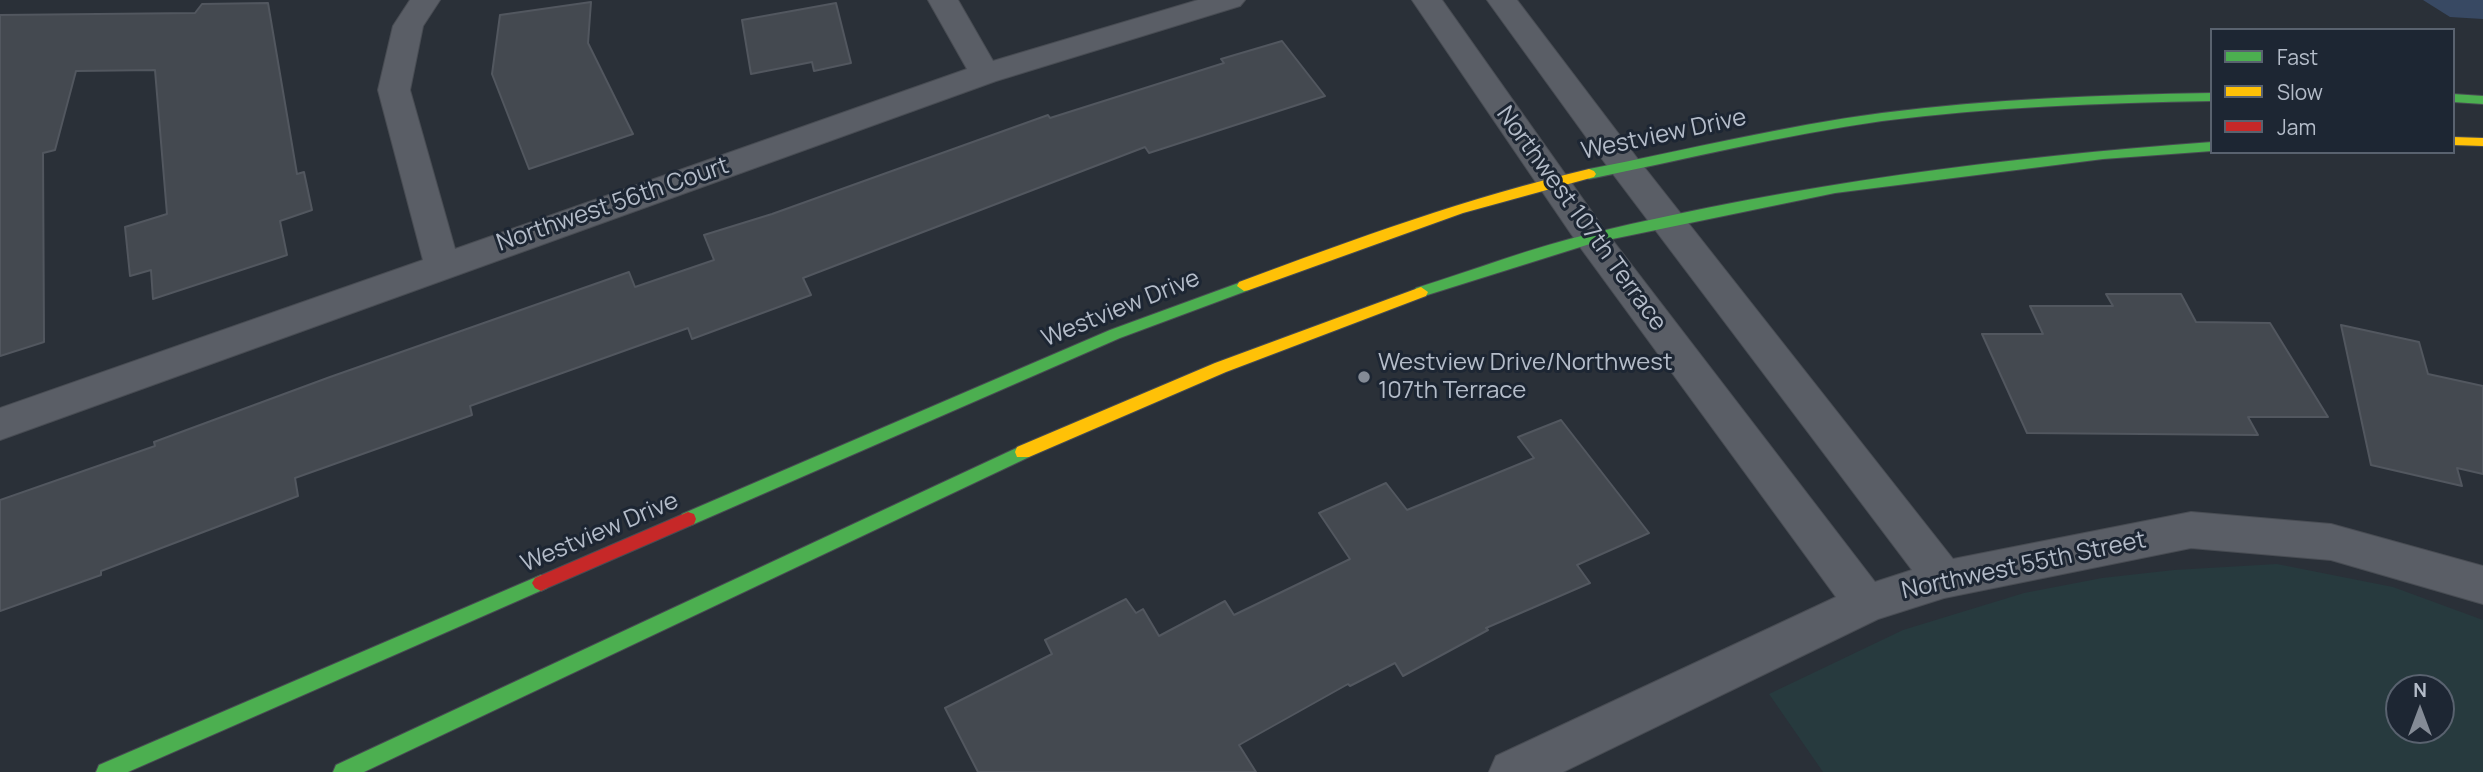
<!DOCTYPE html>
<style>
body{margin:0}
#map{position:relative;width:2483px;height:772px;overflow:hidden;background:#2a3038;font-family:Manrope,sans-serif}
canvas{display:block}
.legend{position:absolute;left:2210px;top:28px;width:245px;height:126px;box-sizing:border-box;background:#1d2633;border:2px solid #59626f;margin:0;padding:9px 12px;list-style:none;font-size:21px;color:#b4bcc9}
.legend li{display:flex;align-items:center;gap:14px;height:35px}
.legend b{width:35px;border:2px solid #59626f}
.north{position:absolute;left:2385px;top:674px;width:70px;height:70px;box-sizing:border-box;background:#1d2633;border:2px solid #59626f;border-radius:50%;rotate:0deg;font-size:19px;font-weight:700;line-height:28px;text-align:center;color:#b4bcc9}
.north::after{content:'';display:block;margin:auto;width:24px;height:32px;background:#848b96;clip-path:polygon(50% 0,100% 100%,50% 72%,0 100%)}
</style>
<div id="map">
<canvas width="2483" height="772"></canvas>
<ul class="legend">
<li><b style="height:9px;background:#4caf50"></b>Fast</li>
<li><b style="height:9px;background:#ffc107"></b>Slow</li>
<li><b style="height:9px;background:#c62828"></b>Jam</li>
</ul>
<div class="north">N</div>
</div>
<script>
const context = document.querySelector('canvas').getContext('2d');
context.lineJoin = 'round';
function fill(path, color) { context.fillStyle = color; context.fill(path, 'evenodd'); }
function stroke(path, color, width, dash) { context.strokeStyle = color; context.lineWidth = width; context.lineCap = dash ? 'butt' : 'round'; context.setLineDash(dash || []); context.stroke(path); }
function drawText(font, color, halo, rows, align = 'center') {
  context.font = font + ' Manrope,sans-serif'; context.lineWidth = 6; context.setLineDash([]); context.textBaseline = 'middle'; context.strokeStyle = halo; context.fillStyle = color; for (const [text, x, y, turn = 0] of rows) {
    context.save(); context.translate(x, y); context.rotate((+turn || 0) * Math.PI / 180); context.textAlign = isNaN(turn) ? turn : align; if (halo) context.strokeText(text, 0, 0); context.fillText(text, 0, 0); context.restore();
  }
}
fill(new Path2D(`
 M2277,564L2393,587L2483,620V772H1823L1769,694L1903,630L2024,593L2102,578L2174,570ZM2399,688H2441V730H2399Z`), '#273a3e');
fill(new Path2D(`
 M2423,0H2483V19L2450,17Z`), '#384963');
const building = new Path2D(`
 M591,2L588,43L633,134L529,169L492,74L500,15Z
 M268,3L297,174L304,172L312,210L280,221L287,255L153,299L151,270L130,276L125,227L167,214L155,70L76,71L55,150L43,153L44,342L0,356V15L195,13L202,4Z
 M836,3L851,63L814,71L812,62L751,74L742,20Z
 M1282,41L1325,96L1149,153L1145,147L803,278L811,295L692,339L688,328L470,406L472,415L295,478L298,496L101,571V575L0,611V500L155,446L154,442L330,377L629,272L635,287L714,260L704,235L772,214L1048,115L1050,118L1224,63L1221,59Z
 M2106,294H2181L2196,322L2270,323L2328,417H2248L2258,435L2027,433L1982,334H2043L2030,306H2113Z
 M2341,325L2419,342L2428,374L2483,386V474L2457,468L2462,486L2371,465Z
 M1561,420L1649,533L1577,565L1590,583L1486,628L1488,630L1403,676L1395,663L1350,686L1348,684L1239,745L1256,772H978L945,708L1052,654L1045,640L1126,599L1136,613L1143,609L1159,636L1225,601L1234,615L1350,559L1319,513L1386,483L1407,510L1534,458L1518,437Z`);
fill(building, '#444950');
stroke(building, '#52575f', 2);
const street = new Path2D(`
 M410,0H440L423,26L410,90L455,249L967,69L928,0H958L993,61L1198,0H1245L1240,6L996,81L0,440V408L423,260L378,90L393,26Z
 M1412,0H1442L1604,229L1875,582L1912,570L1613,174L1487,0H1517L1637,158L1953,559L2191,512L2331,524L2483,566V604L2331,560L2191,548L1944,598L1878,619L1563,772H1489L1496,756L1836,597L1580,247Z`);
const fast = new Path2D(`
 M2212,93V101C2102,103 1991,107 1882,121C1783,135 1687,159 1589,179L1582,174L1589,169C1687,150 1783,126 1882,113C1991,99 2102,95 2212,93Z
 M2453,94L2483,96V104L2453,102Z
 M2212,142V151L2103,159L1835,193L1593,243L1421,297L1414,292L1416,288C1474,270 1533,247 1593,233C1796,184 2004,157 2212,142Z
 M1244,281L1249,282L1251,286L1249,290L1120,338L694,524L688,526L682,524L680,519L682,514L1110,330Z
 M1023,445L1029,447L1031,452L1029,457L364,772H333L336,765Z
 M541,575L547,578L550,583L547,588L128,772H96L99,765Z`);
const slow = new Path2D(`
 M2453,137L2483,138V146L2453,145Z
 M1589,169L1594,171L1596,174L1594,177L1463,213L1249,290L1244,291L1237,286L1239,282C1354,239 1469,197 1589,169Z
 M1421,287L1428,292L1426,296L1226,372L1029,457H1017L1015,452L1017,447L1215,363Z`);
const jam = new Path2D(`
 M688,512L694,514L696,519L694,524L547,588L541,591L535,588L532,583L535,578Z`);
stroke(street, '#484c53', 2);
stroke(fast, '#484c53', 2);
stroke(slow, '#484c53', 2);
stroke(jam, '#484c53', 2);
fill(street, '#5a5e66');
fill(fast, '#4caf50');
fill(slow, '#ffc107');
fill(jam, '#c62828');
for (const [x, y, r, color] of [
 [1364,377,7,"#848b96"]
]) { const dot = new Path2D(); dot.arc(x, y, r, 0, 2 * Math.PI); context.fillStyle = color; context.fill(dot); stroke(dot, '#1d2633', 2.5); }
drawText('24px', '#b4bcc9', '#1d2633', [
 ["Westview Drive",1664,135,-12],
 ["Northwest 56th Court",613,205,-19],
 ["Northwest 107th Terrace",1581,219,54],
 ["Westview Drive",1121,309,-22],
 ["Westview Drive",600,533,-23],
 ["Northwest 55th Street",2024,566,-12]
]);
drawText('24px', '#b4bcc9', '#1d2633', [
 ["Westview Drive/Northwest",1378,363],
 ["107th Terrace",1378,391]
], 'left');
</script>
